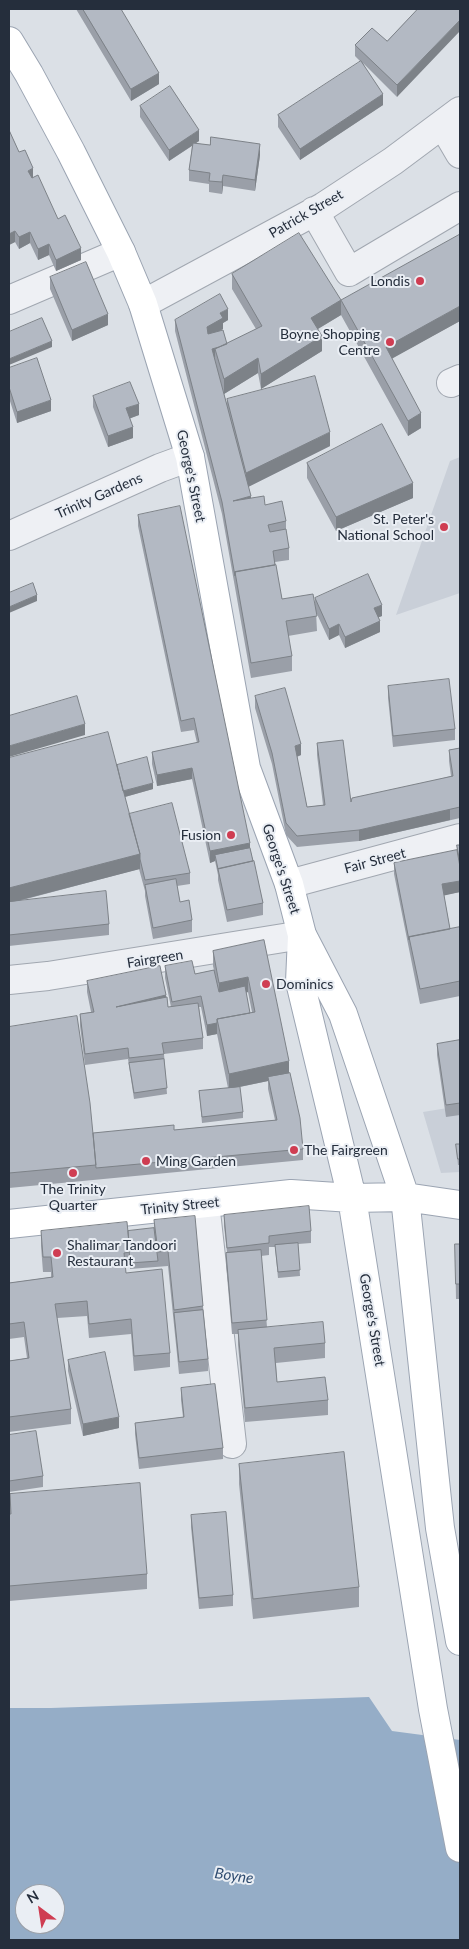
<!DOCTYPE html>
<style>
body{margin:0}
#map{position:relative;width:469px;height:1949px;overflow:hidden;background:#dbe0e6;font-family:Lato,sans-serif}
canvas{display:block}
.frame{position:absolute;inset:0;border:10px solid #252e3c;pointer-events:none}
.north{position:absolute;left:15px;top:1884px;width:50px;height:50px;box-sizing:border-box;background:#eaeef4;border:1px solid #9ba1aa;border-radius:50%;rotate:329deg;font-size:14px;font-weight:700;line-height:20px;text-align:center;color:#252e3c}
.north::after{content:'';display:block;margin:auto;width:18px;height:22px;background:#cf3d52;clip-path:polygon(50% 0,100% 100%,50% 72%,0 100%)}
</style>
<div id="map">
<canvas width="469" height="1949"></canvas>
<div class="frame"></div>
<div class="north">N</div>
</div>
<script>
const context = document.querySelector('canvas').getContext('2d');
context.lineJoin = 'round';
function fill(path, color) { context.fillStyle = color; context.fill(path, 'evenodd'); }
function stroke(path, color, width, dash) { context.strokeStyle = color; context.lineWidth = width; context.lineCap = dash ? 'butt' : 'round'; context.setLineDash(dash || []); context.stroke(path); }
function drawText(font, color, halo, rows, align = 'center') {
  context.font = font + ' Lato,sans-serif'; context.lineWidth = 4; context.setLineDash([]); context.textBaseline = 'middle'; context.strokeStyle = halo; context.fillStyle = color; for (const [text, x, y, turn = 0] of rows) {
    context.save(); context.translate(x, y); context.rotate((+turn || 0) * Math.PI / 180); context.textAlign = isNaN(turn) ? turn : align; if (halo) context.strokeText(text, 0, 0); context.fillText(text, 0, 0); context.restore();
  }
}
fill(new Path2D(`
 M460,457V593L396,615L450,461Z
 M460,1106V1172L441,1173L423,1112Z`), '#c9cfd8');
fill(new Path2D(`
 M369,1697L392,1731L460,1740V1940H9V1708H51ZM25,1894H55V1924H25Z`), '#95adc7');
const minor = new Path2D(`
 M443,125L460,154
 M314,211L349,272L460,206
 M9,300L121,252
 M143,304L323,207L393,161L460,111
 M451,383L460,379
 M9,536L160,468L190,457
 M289,884L460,838
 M9,980L48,976L302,935
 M205,1203L232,1444`);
const major = new Path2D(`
 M9,41L29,74L71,152L121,252L143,304L190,457L246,768L289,884L302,935L343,1014L405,1197L440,1528L460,1641
 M302,936L300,982L352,1198L433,1709L460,1848
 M9,1224L291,1194L352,1198L405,1197L460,1205`);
stroke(minor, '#a1a7b0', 30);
stroke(major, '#9ba4b2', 30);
stroke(minor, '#eef0f4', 28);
stroke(major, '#fff', 28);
fill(new Path2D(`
 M76,9H121L159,84L131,101Z
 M418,9L397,97L363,63L383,105L300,160L278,127V115L361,62L355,56V45L387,41Z
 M140,106L199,141L196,143L260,155L255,191L223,186L222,194L209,192V184L189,181V170L192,146L169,161L140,117Z
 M9,130L19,152L33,178L81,260L56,271L49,255L38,260L30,243L19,249L15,242L9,245Z
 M232,274L341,300L460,321L392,358L421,428L408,436L341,315L318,329L322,351L261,389L258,373L224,394L227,404V399L330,446L248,487L251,498L265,505L286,521V531L289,548V560L275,562L282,599L315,604V598L382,616L379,617L380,632L345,648L339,635L329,640L316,612L317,631L288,636L292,656V671L251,678L222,514L175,331V320H228L223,323V329L220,330L227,344L256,329L232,289Z
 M50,277L108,325L72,341L50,289Z
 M9,368L51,411L17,423L9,398Z
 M93,396L139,415L130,418L133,438L108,447L93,407Z
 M307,463L413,498L336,531L307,478Z
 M138,515L250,848L263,903V915L227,922L218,880V875L215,861L210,863L192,779L157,786L152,764V752L197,743L194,730L181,732L138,526Z
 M388,686L455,729V740L393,747L388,698Z
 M255,696L301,755L297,757L307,807L323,805L317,755V743L351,802L451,776L449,761V750L460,748V818L359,841L297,847L286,835L272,764L255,708Z
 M9,758L117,765L153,789L125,797L129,814L190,873V884L177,886L180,902L192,920V932L153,939L145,896V891L139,869L15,902L109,924V935L9,946Z
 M457,845H460V892L444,895L450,929L460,927V996L420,1004L394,874V863L457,850Z
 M264,940L303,1149V1160L9,1188V1027L93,1133L174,1130L275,1120L268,1089V1081L235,1088L243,1112V1118L202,1123L199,1091L228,1088L217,1034L207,1036L201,1007H199L203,1038V1049L164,1054L167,1094L134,1099L128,1059L85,1065L80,1026V1014L91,1012L87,992V981L166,995L168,1007H171L165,978V966L195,974L214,970L213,966V951ZM248,992L252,1012L250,1013L246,993Z
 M460,1040V1115L446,1117L437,1055V1044Z
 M456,1144H460V1165H458Z
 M224,1215L311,1231V1243L298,1244L300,1276L278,1278L275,1247H269V1255L261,1256L267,1327L325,1343V1358L276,1363L277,1382L328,1400V1415L245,1422L238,1345V1334H232L226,1264L227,1252L224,1226Z
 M154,1220L203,1306L208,1359V1371L179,1374L168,1266L130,1269V1267L125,1268L126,1273L170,1353V1367L134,1371L131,1334L89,1338L87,1316L57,1318L71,1409V1424L9,1432V1361L27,1358L24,1337L9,1339V1283L51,1277V1272H43L41,1246V1231H128L154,1228Z
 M455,1244H460V1299H456Z
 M68,1360L119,1428L83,1436L68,1371Z
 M181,1388L223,1448V1459L139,1469L135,1434V1423L183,1417L181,1400Z
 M9,1435L43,1476V1487L9,1492Z
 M239,1464L359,1587V1607L253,1619L239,1484Z
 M10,1494L147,1574V1589L9,1601V1514H10Z
 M191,1515L233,1595V1606L199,1609L191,1527Z`), '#9a9fa8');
fill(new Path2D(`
 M460,20V31L397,97V85Z
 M159,73V84L131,101V89Z
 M383,94V105L300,160V149Z
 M199,130V141L169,161V150Z
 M260,144V155L255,191V180Z
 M33,168V180L28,182V171Z
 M223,175V186L222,194V182Z
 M15,231V242L9,245V234Z
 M30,232V243L19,249V237Z
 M49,244V255L38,260V249Z
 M81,248V260L56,271V260Z
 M341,300V315L311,333V318Z
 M460,306V321L386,362V347Z
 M228,309V320L223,323V329L207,338V327L220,313Z
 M108,314V325L72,341V330Z
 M322,336V351L261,389V374Z
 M52,341V347L9,365V359Z
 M227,345L215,349V360L212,349Z
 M258,358V373L224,394V379Z
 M51,400V411L17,423V412Z
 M139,404V415L126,420V408Z
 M421,413V428L408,436V421Z
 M133,427V438L108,447V436Z
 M330,432V446L246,488V473Z
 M413,483V498L336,531V517Z
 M251,496V507L233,501Z
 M37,595V601L9,613V607Z
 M382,605V616L374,619V608Z
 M380,621V632L345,648V637Z
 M339,624V635L329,640V629Z
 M85,724V735L9,757V746Z
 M301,744V755L295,757V746Z
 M192,768V779L157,786V775Z
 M153,783V789L121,798V792Z
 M450,809V820L359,841V830Z
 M250,843V854L215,855V861L210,863V851Z
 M140,854V869L9,903V888Z
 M460,881V892L442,896V884Z
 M248,977V992L219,998V983Z
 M166,995V1007H116Z
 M217,1023V1034L207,1036V1025Z
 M289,1061V1076L268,1077V1081L229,1089V1074Z
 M119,1417V1428L83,1436V1424Z`), '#7d8288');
const building = new Path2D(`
 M83,9H121L159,73L131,89Z
 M418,9H458L460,11V20L397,85L355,45L372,28L387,41Z
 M361,61L383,94L300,149L278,115Z
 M170,86L199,130L169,150L140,106Z
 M9,130L19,152L25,150L33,168L28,171L32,178L38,175L58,219L65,215L81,248L56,260L49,244L38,249L30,232L19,237L15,231L9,234Z
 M211,137L260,144L255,180L223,175L222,182L209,181L210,173L189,170L193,143L210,145Z
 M299,233L341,300L460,234V306L386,347L421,413L408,421L341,300L311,318L322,336L261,374L258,358L224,379L215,349L262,326L232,274Z
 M86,262L108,314L72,330L50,277Z
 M220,294L228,309L220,313L223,318L207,327L208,334L223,330L227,344L219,347L212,349L251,496L233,501L264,496L265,505L282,501L286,521L268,525L270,532L286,529L289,548L273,551L275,565L235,572V576L222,502L175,320Z
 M42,318L52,341L9,359V332Z
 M37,358L51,400L17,412L9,387V368Z
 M315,376L330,432L246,473L227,399Z
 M130,382L139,404L126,408L133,427L108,436L93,396Z
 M382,424L413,483L336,517L307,463Z
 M180,506L250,843L210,851L192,768L157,775L152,752L199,742L194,718L181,721L138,515Z
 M276,565L282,599L313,594L317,616L286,621L292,656L251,663L235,572Z
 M368,574L382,605L374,608L380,621L345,637L339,624L329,629L315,598Z
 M33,583L37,595L9,607V593Z
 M449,679L455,729L393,736L388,686Z
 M285,688L301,744L295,746L307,807L325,805L317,743L343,740L351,802L352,798L453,776L449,750L460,748V807L359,830L297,836L286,823L272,753L255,696Z
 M77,696L85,724L9,746V716Z
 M108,732L140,854L9,888V758Z
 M147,757L153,783L123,791L117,765Z
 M172,803L190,873L145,880L140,859V854L129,814Z
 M457,845H460V863Z
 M250,848L253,861L218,869L215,855Z
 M457,850L460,867V881L442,884L450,929L409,937V940L394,863Z
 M254,861L263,903L227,910L218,869Z
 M176,879L180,902L189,900L192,920L153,928L145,885Z
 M106,891L109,924L9,935V902Z
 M460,927V981L420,989L409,937Z
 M264,940L289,1061L229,1074L217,1019L255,1012L248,977L219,983L213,951Z
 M192,961L195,974L214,970L219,992L245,986L250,1013L217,1019V1023L207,1025L201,996L172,1002L165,966Z
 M160,966L166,995L116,1007L167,997L168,1007L198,1003L203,1038L162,1043L164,1054L129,1058L128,1048L85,1054L80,1014L94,1012L87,981Z
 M77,1016L90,1103L96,1165L9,1173V1027Z
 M460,1040V1103L446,1105L437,1044Z
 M164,1059L167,1088L134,1093L129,1063Z
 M290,1073L300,1118L303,1149L96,1168L93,1133L174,1125V1130L277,1120L268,1077Z
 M240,1087L243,1112L202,1117L199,1091Z
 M456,1144H460V1159H458Z
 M309,1206L311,1231L269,1236V1243L227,1248L224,1215Z
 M195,1216L203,1306L174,1310L168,1251L158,1252L154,1220Z
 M127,1222L130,1252L124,1253L126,1273L162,1269L170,1353L134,1356L131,1319L89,1324L87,1301L55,1304L71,1409L9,1417V1361L29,1358L24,1322L9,1324V1283L53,1277L51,1257H43L41,1231Z
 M154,1228L158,1261L130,1263L128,1231Z
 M298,1243L300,1270L278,1272L275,1245Z
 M455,1244H460V1284H456Z
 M261,1250L267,1320L232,1323L226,1253Z
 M203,1310L208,1359L179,1362L174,1313Z
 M323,1322L325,1343L274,1348L277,1382L325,1377L328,1400L245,1408L238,1330Z
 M105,1352L119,1417L83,1424L68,1360Z
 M215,1384L223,1448L139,1458L135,1423L184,1417L181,1388Z
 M36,1431L43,1476L9,1481V1435Z
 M344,1452L359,1587L253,1599L239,1464Z
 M140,1483L147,1574L9,1586V1514H11L10,1494Z
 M226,1512L233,1595L199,1598L191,1515Z`);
fill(building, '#b3b9c3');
stroke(building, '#7d8288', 1);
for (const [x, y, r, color] of [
 [420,281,5,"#cf3d52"],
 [390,342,5,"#cf3d52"],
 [444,527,5,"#cf3d52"],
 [231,835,5,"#cf3d52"],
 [266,984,5,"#cf3d52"],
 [294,1150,5,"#cf3d52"],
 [146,1161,5,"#cf3d52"],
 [73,1173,5,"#cf3d52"],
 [57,1253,5,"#cf3d52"]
]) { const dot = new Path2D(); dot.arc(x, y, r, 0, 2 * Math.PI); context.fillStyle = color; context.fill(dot); stroke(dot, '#eaeef4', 2); }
drawText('14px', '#252e3c', '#eaeef4', [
 ["Patrick Street",306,214,-30],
 ["George's Street",191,476,78],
 ["Trinity Gardens",99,496,-24],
 ["Fair Street",375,861,-15],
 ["George's Street",281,869,72],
 ["Fairgreen",155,959,-9],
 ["Trinity Street",180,1206,-6],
 ["George's Street",372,1320,80]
]);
drawText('14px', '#252e3c', '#eaeef4', [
 ["Londis",410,281],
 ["Boyne Shopping",380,334],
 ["Centre",380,350],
 ["St. Peter's",434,519],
 ["National School",434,535],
 ["Fusion",221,835],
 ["Dominics",276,984,"left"],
 ["The Fairgreen",304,1150,"left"],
 ["Ming Garden",156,1161,"left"],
 ["The Trinity",73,1189,"center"],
 ["Quarter",73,1205,"center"],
 ["Shalimar Tandoori",67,1245,"left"],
 ["Restaurant",67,1261,"left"]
], 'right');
drawText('italic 15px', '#2f4c70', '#eaeef4', [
 ["Boyne",234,1876,8]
]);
</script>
